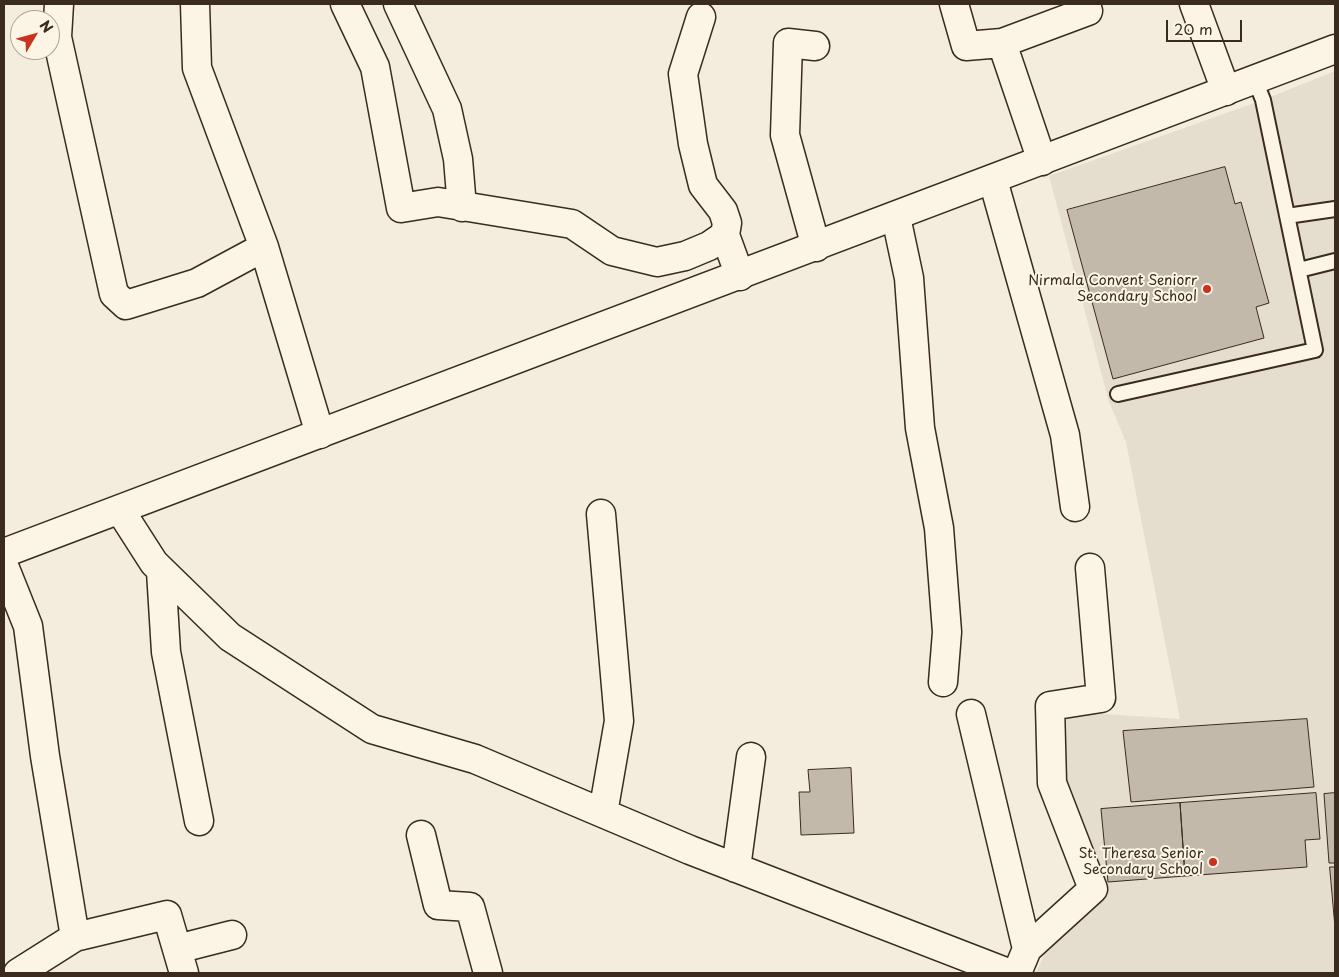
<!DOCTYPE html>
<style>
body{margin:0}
#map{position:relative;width:1339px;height:977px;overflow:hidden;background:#f4eddd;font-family:"Playpen Sans",sans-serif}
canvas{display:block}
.frame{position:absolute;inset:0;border:5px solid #3b2a1e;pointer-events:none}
.north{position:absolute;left:10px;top:10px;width:50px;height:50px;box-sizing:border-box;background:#fcf5e5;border:1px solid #afa495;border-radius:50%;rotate:53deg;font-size:14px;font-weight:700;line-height:20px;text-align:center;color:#3b2a1e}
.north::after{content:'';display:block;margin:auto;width:18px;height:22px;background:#c8321e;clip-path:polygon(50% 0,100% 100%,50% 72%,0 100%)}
.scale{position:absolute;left:1166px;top:20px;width:76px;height:22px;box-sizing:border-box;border:2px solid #3b2a1e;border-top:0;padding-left:6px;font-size:15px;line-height:18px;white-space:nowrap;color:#3b2a1e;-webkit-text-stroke:4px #fcf5e5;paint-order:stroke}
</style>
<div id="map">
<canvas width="1339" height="977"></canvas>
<div class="frame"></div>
<div class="north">N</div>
<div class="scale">20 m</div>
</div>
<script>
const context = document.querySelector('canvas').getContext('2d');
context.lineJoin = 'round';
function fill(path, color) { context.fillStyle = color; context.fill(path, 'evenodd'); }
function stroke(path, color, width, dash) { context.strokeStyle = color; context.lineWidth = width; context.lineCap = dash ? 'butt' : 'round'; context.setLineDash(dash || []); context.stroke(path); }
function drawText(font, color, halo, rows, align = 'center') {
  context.font = font + ' "Playpen Sans",sans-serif'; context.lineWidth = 4; context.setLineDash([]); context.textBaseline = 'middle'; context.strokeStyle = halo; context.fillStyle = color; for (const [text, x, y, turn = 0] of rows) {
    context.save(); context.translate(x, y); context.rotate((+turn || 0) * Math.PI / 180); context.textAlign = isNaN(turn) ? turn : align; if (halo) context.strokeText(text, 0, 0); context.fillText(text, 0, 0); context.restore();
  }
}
fill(new Path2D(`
 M1335,71V973H1036L1049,944L1102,893L1065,799L1059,711L1180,719L1126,442L1109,402L1049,176L1263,100Z`), '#e5ddce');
const building = new Path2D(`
 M1225,167L1235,204L1241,202L1269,303L1256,307L1264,338L1113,379L1067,210Z
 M1307,719L1314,787L1131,802L1123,731Z
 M851,768L854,833L801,835L799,792H810L808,770Z
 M1316,793L1320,839L1305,840L1307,867L1185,876L1180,803Z
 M1335,793V863H1329L1324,794Z
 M1180,803L1185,876L1108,882L1101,809Z
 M1330,867H1335V927Z`);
fill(building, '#c3b9aa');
stroke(building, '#3b2a1e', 1);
const service = new Path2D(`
 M1287,216L1335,209
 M1299,270L1335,261
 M1118,394L1315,350L1263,100L1255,80`);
const minor = new Path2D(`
 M59,4L57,37L114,294L126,305L197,283L264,247
 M195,4L197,68L264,247L320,434
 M345,4L375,67L401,208L438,202L572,224L612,251L657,262L685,256L709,246L725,235
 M398,4L447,109L458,159L462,207
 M954,4L966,46L1002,43L1042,161
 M1194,4L1226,91
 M701,17L683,74L693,144L703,185L723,211L727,223L725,235L740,276
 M1002,43L1088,11L1086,4
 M815,46L788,43L785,135L816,247
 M993,180L1065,435L1075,507
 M896,217L909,278L920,428L939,528L947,632L943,682
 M120,510L154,563L230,637L372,729L475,759L690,850L1008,973
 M601,514L619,721L603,813
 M4,566L28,626L45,756L75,937L167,915L184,973
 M161,571L166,652L199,821
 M971,714L1027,949
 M421,835L438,905L470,907L488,973
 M736,868L751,757
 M177,949L232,935
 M18,973L75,937
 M1017,973L1027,949L1093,889L1052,783L1050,706L1101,698L1090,568`);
const secondary = new Path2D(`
 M4,553L1335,49`);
stroke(service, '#3b2a1e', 18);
stroke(minor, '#3b2a1e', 31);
stroke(secondary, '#3b2a1e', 31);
stroke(service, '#fcf5e5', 14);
stroke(minor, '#fcf5e5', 28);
stroke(secondary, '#fcf5e5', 28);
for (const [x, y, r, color] of [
 [1207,289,5,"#c8321e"],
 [1213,862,5,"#c8321e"]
]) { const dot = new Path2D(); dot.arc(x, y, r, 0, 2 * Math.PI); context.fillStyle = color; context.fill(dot); stroke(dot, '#fcf5e5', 2); }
drawText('14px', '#3b2a1e', '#fcf5e5', [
 ["Nirmala Convent Seniorr",1197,281],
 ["Secondary School",1197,297],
 ["St. Theresa Senior",1203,854],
 ["Secondary School",1203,870]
], 'right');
</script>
